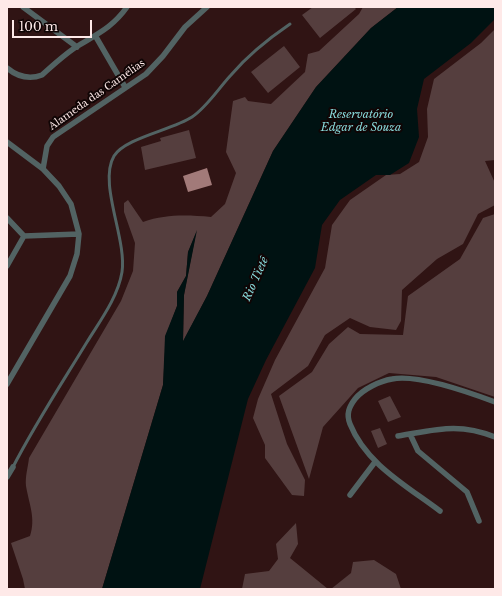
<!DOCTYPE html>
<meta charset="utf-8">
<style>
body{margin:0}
#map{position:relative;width:502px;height:596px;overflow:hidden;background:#301414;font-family:"Libre Baskerville",serif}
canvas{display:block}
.frame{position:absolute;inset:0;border:8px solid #fee9e8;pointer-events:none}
.scale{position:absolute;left:12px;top:20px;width:80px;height:18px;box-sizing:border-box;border:2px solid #fee9e8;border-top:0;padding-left:5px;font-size:12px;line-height:14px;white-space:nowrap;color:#fee9e8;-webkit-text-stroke:3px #100505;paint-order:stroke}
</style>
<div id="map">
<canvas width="502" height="596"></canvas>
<div class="frame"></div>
<div class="scale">100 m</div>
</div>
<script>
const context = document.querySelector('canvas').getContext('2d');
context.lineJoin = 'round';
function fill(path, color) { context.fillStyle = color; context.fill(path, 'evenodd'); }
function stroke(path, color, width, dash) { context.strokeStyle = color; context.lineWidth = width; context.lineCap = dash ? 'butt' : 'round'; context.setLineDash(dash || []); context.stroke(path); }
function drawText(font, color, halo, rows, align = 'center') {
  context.font = font + ' "Libre Baskerville",serif'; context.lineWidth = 4; context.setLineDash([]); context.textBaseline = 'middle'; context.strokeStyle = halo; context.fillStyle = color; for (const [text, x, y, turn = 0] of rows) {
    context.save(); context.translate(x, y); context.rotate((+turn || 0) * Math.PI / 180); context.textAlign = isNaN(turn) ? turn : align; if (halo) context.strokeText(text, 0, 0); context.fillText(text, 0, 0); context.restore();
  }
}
fill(new Path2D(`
 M313,7H354L356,9L320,38L302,15Z
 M363,7H398L371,28L316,87L273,151L207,296L183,342L184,295L196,233L188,252L186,276L177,292V306L166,336L163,385L102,589H25L23,579L11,543L30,536C36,518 29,504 26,486C25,477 28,467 29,458L121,301L133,271L135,243L124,212V203L128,200L143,222C166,214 187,215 211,217L225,204L236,173L226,152L233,101L245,97L248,101L271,104L305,72L308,54L319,51L359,14Z
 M495,29V160L485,161L495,183V205L478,214L463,244L437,259L402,290L401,321L396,330L370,327L350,318L325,335L308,366L271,394L287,444L305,480L304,496L292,495L265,458V445L253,418L258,399L275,360L325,268L332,225L350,200L386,175L400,174L419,162L428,137L427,109L434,79L481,43Z
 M284,46L300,67L268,93L251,72Z
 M189,130L196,158L145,170L141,147L161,141L160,138Z
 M495,214V397L436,377L389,373L358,388L323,427L309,479L279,396L312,372L329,344L348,327L360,334L403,335L408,296L460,259L483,218Z
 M390,396L401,417L388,422L378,401Z
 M380,428L387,444L378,448L371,431Z
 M296,523L298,544L290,558L328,589H242L245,574L269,571L278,559L276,544Z
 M374,560L396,574L401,589H331L351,573L353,562Z`), '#553e3e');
fill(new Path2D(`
 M398,7H495V19L471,43L424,79L417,109L419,137L409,163L390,175H376L340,200L322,225L315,268L266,360L248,399L200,589H102L163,385L165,336L177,306V292L186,276L188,252L197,230L184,295L183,341L207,296L273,151L316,87L371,28Z`), '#001212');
fill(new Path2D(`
 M207,168L212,185L188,192L183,176Z`), '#a27a79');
stroke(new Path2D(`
 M13,467C35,424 62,383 87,342C100,321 118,297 122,272C127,239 98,183 114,156C125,138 172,130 192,117C207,107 218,89 231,75C248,55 268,39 290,24`), '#526363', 3);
stroke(new Path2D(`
 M23,7L77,47
 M96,37L125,87
 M7,68C18,77 29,80 42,75C53,65 64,55 76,47C97,34 112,28 127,7
 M7,142L43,169L59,186L71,204L79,234L77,254L70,276L7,384
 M43,169L47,146L53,137L146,74L163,56L185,27L207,7
 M7,218L24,236L7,266
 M24,236L79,234
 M410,434L418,451L467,492L479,521
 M398,436C435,430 458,422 495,437
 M7,477L13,467
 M350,495L375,462
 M440,511C407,486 366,464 350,424C346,414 349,407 355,399C363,389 380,381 392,379C417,374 471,393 495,402`), '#526363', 5.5);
drawText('10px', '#fee9e8', '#100505', [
 ["Alameda das Camélias",97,95,-35]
]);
drawText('italic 11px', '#89dbdc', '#100505', [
 ["Reservatório",361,115],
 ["Edgar de Souza",361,128],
 ["Rio Tietê",256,279,-66]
]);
</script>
